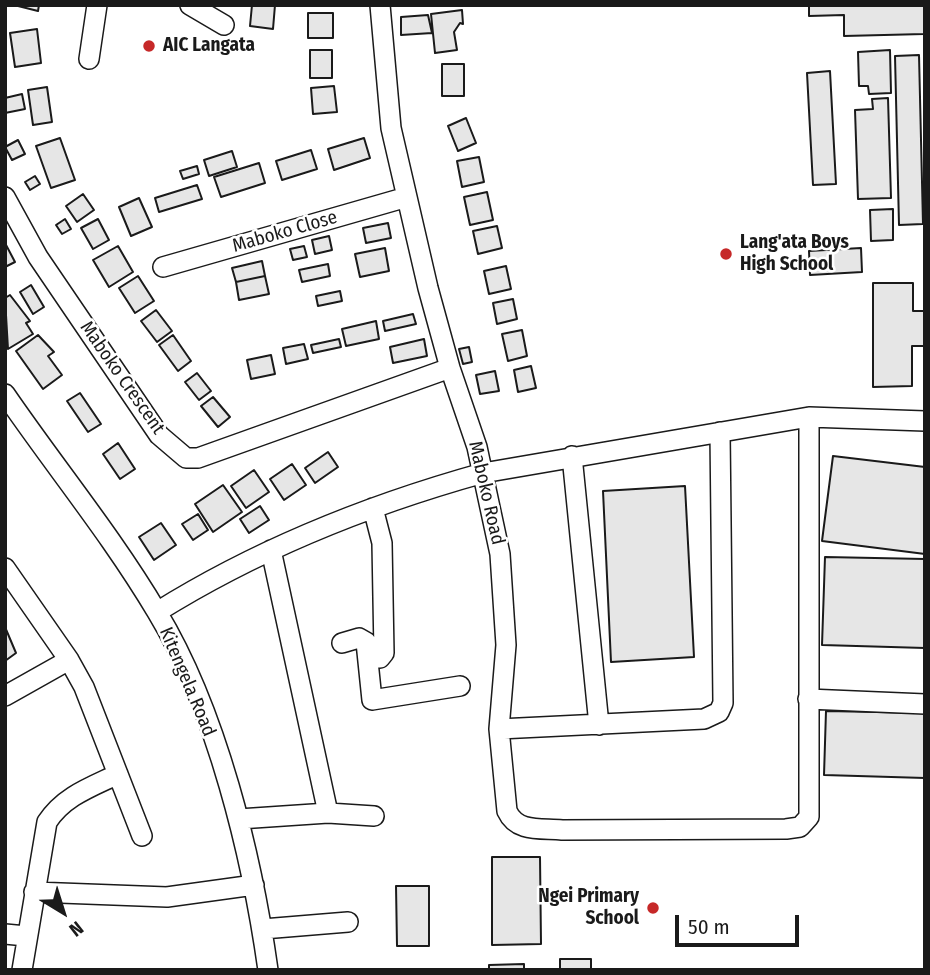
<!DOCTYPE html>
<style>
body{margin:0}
#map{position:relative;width:930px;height:975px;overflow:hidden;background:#fff;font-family:"Fira Sans Condensed",sans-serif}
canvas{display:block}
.frame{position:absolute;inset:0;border:7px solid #1a1a1a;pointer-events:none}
.north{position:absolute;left:28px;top:877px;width:70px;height:70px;-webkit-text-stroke:5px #fff;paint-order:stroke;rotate:142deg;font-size:19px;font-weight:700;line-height:28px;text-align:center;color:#1a1a1a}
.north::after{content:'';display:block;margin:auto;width:24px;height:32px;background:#1a1a1a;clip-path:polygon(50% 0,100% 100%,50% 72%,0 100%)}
.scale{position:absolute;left:675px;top:915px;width:124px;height:32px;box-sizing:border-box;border:4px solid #1a1a1a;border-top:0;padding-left:9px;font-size:21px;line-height:24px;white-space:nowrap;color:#1a1a1a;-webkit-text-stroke:5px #fff;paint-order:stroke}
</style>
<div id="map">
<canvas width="930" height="975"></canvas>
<div class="frame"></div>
<div class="north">N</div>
<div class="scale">50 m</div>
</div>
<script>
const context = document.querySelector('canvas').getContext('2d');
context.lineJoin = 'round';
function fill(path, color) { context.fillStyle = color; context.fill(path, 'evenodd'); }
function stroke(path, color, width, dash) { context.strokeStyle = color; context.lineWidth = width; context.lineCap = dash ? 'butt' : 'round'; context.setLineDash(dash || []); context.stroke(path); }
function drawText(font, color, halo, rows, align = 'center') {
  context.font = font + ' "Fira Sans Condensed",sans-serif'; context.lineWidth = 5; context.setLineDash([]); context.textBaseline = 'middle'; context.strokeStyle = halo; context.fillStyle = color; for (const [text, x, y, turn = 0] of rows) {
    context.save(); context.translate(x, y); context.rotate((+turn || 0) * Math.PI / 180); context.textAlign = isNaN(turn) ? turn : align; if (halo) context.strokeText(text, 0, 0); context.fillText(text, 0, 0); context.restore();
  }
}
const building = new Path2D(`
 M14,5H39L38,11Z
 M252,5H275L273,29L250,26Z
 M809,5H925L924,34L844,36V15L809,16Z
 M462,10L463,24L460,23L454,32L457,50L435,53L431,14Z
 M308,13H333V38H308Z
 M428,15L432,33L401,35V17Z
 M37,29L41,63L15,67L10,33Z
 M310,50H332V78H310Z
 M890,50L891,93L869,94L868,86H859L858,52Z
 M919,55L923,224L899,225L895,56Z
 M442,64H464V96H442Z
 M830,71L836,184L813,185L807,73Z
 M334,86L337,112L313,114L311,88Z
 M47,87L52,122L33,125L28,90Z
 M22,94L25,109L5,113V98Z
 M888,98L891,198L858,199L855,110L873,109L872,99Z
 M466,118L476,143L458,151L448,126Z
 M60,138L75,180L51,188L36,146Z
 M364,138L370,158L334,170L328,149Z
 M18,140L25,154L12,160L5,147Z
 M311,150L317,169L282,180L276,161Z
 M232,151L237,167L209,176L204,160Z
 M479,157L484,182L462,187L457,161Z
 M259,163L265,183L221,197L214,177Z
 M197,166L199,174L183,179L180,171Z
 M35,176L40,184L30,190L25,182Z
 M197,185L202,199L159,212L155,198Z
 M487,192L493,220L470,225L464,197Z
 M83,194L94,210L77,222L66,206Z
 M139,198L152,227L131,236L119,207Z
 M893,209V240L871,241L870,210Z
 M65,219L71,229L62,234L56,225Z
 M98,219L109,240L93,249L81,228Z
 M388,223L391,238L366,243L363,228Z
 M497,226L502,248L478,254L473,231Z
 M329,236L332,250L315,254L312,240Z
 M5,243L15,262L5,267Z
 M118,246L133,272L109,287L93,260Z
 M304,246L307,257L293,260L290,249Z
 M385,248L389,271L360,277L355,254Z
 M861,248L862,272L810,275L809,251Z
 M262,261L265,276L236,282L232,268Z
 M328,264L330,276L302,282L299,270Z
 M506,266L511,289L489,294L484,271Z
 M138,276L154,301L135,313L119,288Z
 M265,276L269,294L239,300L236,282Z
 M873,283H913V311H925V346H912V386L873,387Z
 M31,285L44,307L33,314L20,292Z
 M340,291L342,301L318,306L316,296Z
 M10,295L30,321L26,323L33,334L8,349L5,298Z
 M513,299L517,319L497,324L493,303Z
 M156,310L172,331L157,342L141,321Z
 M413,314L416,324L385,331L383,321Z
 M376,321L379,339L346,346L342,329Z
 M522,330L527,356L508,361L502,334Z
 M38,335L54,352L48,356L62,375L43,389L16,351Z
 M173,335L191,361L178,371L159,345Z
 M339,339L341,347L313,353L311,345Z
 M424,339L427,356L393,363L390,347Z
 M304,344L308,359L286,364L283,348Z
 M469,347L472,362L463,364L459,349Z
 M271,355L275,374L251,379L247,360Z
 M531,366L536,388L518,392L514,370Z
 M495,371L499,391L480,394L476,375Z
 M197,373L211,391L199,400L185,382Z
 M80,393L101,424L88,432L67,401Z
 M213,397L230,417L218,427L201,406Z
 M118,443L135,469L120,479L103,454Z
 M328,452L338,467L315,483L305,468Z
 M833,456L925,467V554L822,541Z
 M292,464L306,485L284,500L270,479Z
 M254,470L269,492L246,508L231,486Z
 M223,485L242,512L213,532L195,504Z
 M685,486L694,657L611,662L603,491Z
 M260,506L269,520L249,533L240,519Z
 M198,514L208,530L193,540L182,524Z
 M161,523L176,545L154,560L139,537Z
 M825,557L925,559V648L822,645Z
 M5,627L16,653L5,661Z
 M826,711L925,713V778L824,775Z
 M492,857H540L541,944L492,945Z
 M396,886H429V946H397Z
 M560,959H591V970H560Z
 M524,964V970H489V965Z`);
fill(building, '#e6e6e6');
stroke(building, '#1a1a1a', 2);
const minor = new Path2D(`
 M190,5L224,25
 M380,5L391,128L428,288L450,368L477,447L500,554L506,645L499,729L507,811C517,833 541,828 562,830L786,829L800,827L809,817V417
 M89,59L97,5
 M5,197L38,257L159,435L186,458H198L450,368
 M163,267L407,197
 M5,394C55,467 112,536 157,612C217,711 252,856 268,970
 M572,456L599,725
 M271,550L328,813
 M5,568L69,660L84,687L142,836
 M157,612C258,549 368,505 483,473L809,417L925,421
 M342,643L359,638L366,642L372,700L460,686
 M368,658H380L384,653L382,543L373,508
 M5,696L69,660
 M808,699L925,704
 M499,729L704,719L719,712L723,703L720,432
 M239,819L328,813L374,816
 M34,892L167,897L254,885
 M263,929L348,922
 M5,934L26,936
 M22,970L47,822C64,796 91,787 118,774`);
stroke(minor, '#1a1a1a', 22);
stroke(minor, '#fff', 19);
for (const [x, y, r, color] of [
 [149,46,7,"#c62828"],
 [726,254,7,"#c62828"],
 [653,908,7,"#c62828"]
]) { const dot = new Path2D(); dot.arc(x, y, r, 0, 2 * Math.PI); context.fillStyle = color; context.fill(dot); stroke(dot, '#fff', 2.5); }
drawText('bold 19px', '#1a1a1a', '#fff', [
 ["AIC Langata",163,46],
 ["Lang'ata Boys",740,243],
 ["High School",740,265],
 ["Ngei Primary",639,897,"right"],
 ["School",639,919,"right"]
], 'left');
drawText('19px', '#1a1a1a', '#fff', [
 ["Maboko Close",285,232,-16],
 ["Maboko Crescent",122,378,55],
 ["Maboko Road",486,493,77],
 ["Kitengela Road",187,682,67]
]);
</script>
